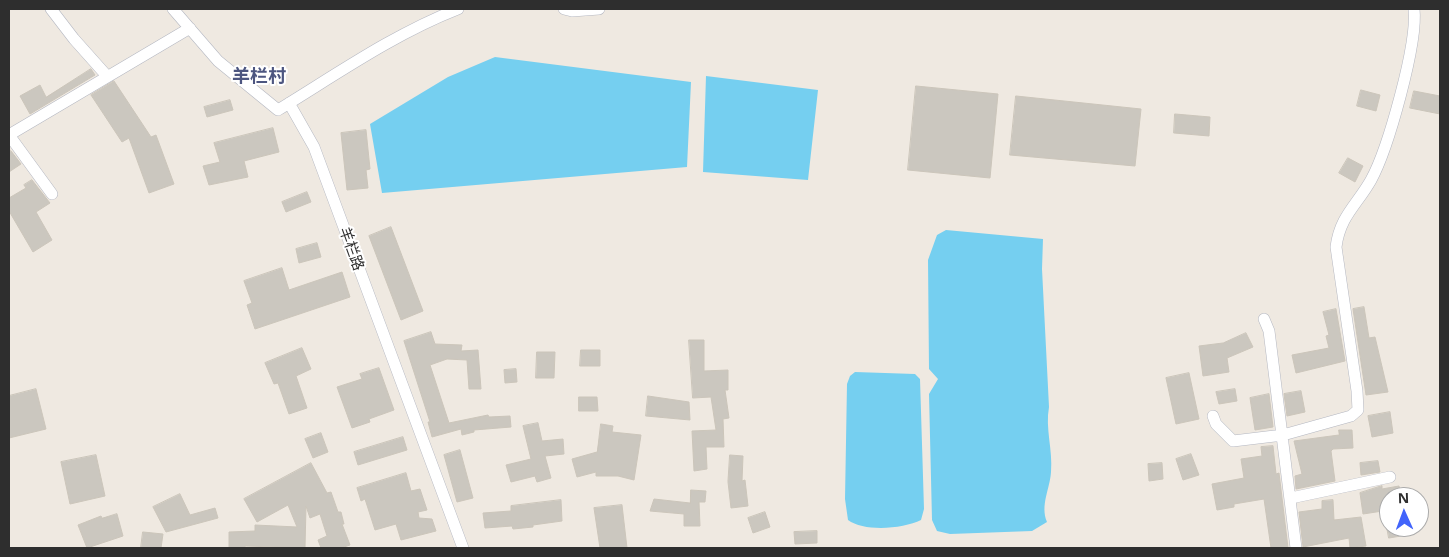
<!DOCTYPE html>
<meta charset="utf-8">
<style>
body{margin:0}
#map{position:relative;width:1449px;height:557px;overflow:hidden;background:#efe9e1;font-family:"Open Sans",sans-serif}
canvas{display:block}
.frame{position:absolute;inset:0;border:10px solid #2e2e2e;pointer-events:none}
.north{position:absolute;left:1379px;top:487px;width:50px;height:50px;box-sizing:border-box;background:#fff;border:1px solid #ababab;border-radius:50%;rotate:358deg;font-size:14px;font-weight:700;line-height:20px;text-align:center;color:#2e2e2e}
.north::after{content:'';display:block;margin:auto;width:18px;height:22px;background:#4264fb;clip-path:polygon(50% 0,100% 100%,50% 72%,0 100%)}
</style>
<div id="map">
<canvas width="1449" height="557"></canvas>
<div class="frame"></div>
<div class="north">N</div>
</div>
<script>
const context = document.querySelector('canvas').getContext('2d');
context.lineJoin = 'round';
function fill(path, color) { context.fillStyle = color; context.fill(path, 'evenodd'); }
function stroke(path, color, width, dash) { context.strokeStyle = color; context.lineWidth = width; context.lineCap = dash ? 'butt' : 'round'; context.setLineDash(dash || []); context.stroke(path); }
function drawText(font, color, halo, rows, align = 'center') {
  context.font = font + ' "Open Sans","Noto Sans SC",sans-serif'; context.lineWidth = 4; context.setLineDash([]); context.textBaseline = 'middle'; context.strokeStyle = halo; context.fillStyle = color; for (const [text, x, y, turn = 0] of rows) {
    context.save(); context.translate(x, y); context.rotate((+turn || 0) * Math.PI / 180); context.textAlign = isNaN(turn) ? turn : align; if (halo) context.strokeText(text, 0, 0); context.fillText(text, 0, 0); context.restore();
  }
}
fill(new Path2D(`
 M495,57L691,82L687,167L382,193L370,124L448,77Z
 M706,76L818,90L808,180L703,172Z
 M946,230L1043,239L1042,269L1049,407C1045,428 1053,450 1051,472C1050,489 1040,505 1047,522L1032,531L950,534L937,531L932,520L929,394L938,379L929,369L928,260L937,235Z
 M855,372L915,374L920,379L924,509L921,520C903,529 864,532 848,520L845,499L847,384L850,376Z`), '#75cff0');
const building = new Path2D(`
 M91,69L95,75L30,114L20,96L40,85L46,97Z
 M114,81L151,137L156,135L174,184L149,193L129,138L122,142L91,95Z
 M916,86L998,94L990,178L908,170Z
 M1361,90L1380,95L1376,111L1357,106Z
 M1414,91L1440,96V114L1410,108Z
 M1016,96L1141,109L1135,166L1010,155Z
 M230,100L233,110L207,117L204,107Z
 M1175,114L1210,117L1209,136L1174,133Z
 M273,128L279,152L244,161L248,177L209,185L203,166L220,162L214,143Z
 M366,130L370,169L366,170L368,188L347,190L341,133Z
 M11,151L21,164L9,172V152Z
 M1348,158L1363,166L1355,182L1339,173Z
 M32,180L50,203L36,212L52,240L33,252L9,211V198L26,188L24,185Z
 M307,192L311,202L286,212L282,202Z
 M391,227L423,311L401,320L369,236Z
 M317,243L321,257L299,263L296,249Z
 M282,268L289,290L342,272L350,297L255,329L247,305L252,303L244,281Z
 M1364,307L1369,338L1375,337L1388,392L1366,395L1353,309Z
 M1336,309L1345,361L1296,373L1292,355L1329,348L1326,336L1329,335L1323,312Z
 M431,332L435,344L462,345L461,351L478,350L481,389H469L467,360L447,359L430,365L449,423L488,415L489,417L510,416L511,427L474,430V432L462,435L461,429L432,437L428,422H430L404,341Z
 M1246,333L1253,347L1227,358L1229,372L1203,376L1199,346L1223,343Z
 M689,340H704V371L728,370V390H725L729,418L723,419L724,447H706L707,469L694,471L692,431L716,430L711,397L693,398Z
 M302,348L311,369L296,376L307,408L289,414L278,383L274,384L265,363Z
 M581,350H600V366H580Z
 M537,352H555L554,378H536Z
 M379,368L394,410L369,419L370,422L352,428L337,387L362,379L360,374Z
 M516,369L517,382L505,383L504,370Z
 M1189,373L1199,419L1176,424L1166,378Z
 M36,389L46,429L9,438V396Z
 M1235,389L1237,401L1219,404L1216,392Z
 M1301,391L1305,412L1287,416L1284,394Z
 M1269,394L1273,427L1255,430L1250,398Z
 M648,396L689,402L690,420L646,416Z
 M579,397H597L598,411H579Z
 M1390,412L1393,433L1372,437L1368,416Z
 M538,423L542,441L563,439L564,454L545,456L551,478L537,482L535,476L511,482L506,465L531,459L523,426Z
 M601,424L613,426L612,432L641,435L634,480L618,476H596V472L577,477L572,459L597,452Z
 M1339,430H1352L1353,448L1333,449L1331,451L1335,481L1296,489L1295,476L1302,474L1294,441L1339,435Z
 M321,433L328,452L313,458L305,439Z
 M403,437L407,450L358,465L354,452Z
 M1273,446L1276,474L1279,473L1288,548H1271L1264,499L1234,504V507L1217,510L1212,484L1244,478L1241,459L1262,456L1261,447Z
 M460,450L473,498L457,502L444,455Z
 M1191,454L1199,475L1183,480L1176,459Z
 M96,455L105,496L70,504L61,462Z
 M730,455L743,456L742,481L745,480L748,506L731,508L728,482Z
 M1378,461L1380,472L1361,475L1360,463Z
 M311,463L327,493L331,492L338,512H341L344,524H342L350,545L341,548H321L318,540L327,536L320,514L310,518L306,506L305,548L245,546V548H229V532L255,531V525L297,527L288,505L257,522L244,499Z
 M1162,463L1163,479L1149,481L1148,464Z
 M406,473L411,491L420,489L427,510L418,512L419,518L432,519L436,531L401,540L396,524L375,530L365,499L361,501L357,488Z
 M1382,486V489L1399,486L1401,497H1389V510L1363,514L1360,493Z
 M691,490L706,491L705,502H699L700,526H684V514L650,511L654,499L690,503Z
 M180,494L190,515L215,508L218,518L166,532L153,507Z
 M561,500L562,521L533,525V527L513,529L512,526L485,528L483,513L511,511V506Z
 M1333,500L1334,520L1361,517L1366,546L1350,548L1349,538L1303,547L1299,512L1322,509V501Z
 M622,505L627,548H600L594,508Z
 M765,512L770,527L753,533L748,518Z
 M117,514L123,536L87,548L78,525L101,516L102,518Z
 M1387,527H1405L1407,535L1389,538Z
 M817,531V543L795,544L794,532Z
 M143,532L163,534L161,548H141Z`);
fill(building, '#cbc7bf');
stroke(building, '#cbc5ba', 1);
const minor = new Path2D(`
 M51,9L74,39L107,76
 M173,9L218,61L278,110C337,74 394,34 458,9
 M564,9L572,11L599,9
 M289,103L314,147L463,548
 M9,135L190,28
 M9,135L52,194
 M1264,319L1269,331L1296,548
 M1213,416L1216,424L1233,441L1283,435L1351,416L1358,410L1357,391L1336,247C1340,216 1357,205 1371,180C1388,149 1418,43 1414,9
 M1291,498L1390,477`);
stroke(minor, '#b4b7c1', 12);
stroke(minor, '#fff', 11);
drawText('15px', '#2e2e2e', '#fff', [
 ["羊栏路",351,249,70]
]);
drawText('bold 18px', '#4d5680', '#fff', [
 ["羊栏村",259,77]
]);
</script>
